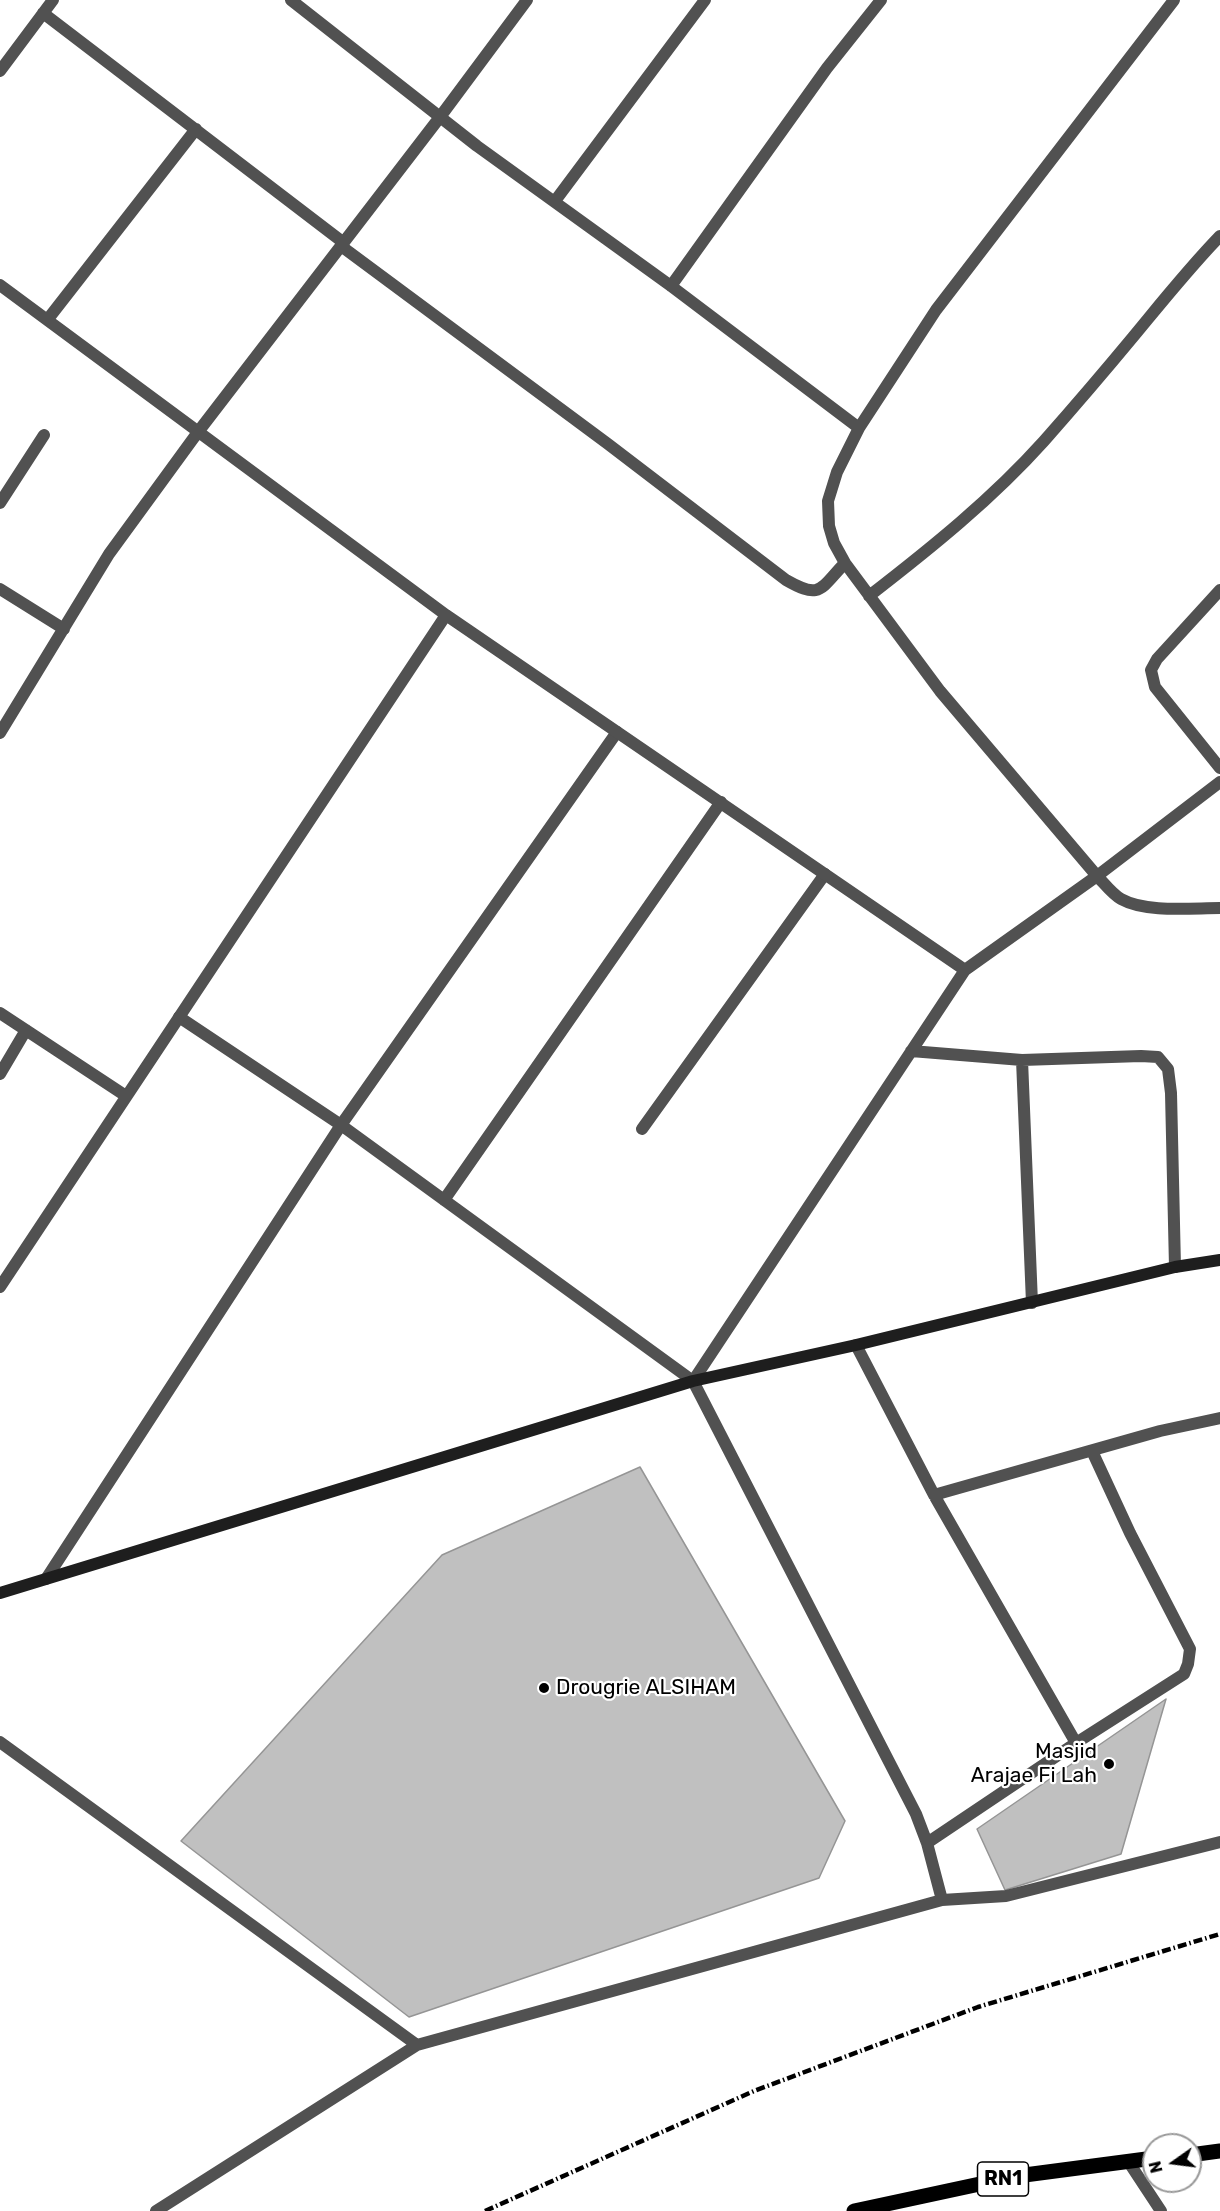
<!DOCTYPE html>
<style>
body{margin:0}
#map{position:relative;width:1220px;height:2211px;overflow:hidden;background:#fff;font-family:Rubik,sans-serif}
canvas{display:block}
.north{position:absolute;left:1142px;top:2133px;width:60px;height:60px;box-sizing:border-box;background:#fff;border:2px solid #999;border-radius:50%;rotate:256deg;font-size:16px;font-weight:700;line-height:24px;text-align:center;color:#000}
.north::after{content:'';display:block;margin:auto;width:21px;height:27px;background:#000;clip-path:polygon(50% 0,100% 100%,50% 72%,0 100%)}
</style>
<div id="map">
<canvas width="1220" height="2211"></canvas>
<div class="north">N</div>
</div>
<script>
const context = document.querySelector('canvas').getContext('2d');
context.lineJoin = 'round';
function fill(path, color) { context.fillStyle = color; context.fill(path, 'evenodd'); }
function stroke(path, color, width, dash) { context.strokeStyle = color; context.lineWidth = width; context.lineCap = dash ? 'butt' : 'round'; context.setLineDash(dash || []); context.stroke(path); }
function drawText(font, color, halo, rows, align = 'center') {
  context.font = font + ' Rubik,sans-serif'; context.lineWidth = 4.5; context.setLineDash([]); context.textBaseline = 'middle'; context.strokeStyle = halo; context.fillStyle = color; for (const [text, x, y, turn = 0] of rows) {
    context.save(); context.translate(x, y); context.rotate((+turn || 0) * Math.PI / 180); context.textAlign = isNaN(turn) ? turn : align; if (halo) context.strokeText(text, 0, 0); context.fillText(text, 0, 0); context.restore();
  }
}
const building = new Path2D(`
 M640,1467L845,1821L819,1878L409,2017L181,1841L442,1555Z
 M1166,1699L1121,1854L1005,1890L977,1829Z`);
fill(building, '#c0c0c0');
stroke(building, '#959595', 1.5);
stroke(new Path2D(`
 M179,1017L341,1125L693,1381
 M642,1129L825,874
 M444,1200L721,802
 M46,1579L341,1125L617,732`), '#515151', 12);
stroke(new Path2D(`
 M291,0L477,146L671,286L859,428
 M1174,0L936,310L859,428L837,472L828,501L829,526L834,543L845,563L940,691L1097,876C1104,883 1112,894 1121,899C1146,913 1191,908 1220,908
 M43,13L344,243
 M0,71L53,0
 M555,201L705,0
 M341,246L608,444L786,580C821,600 820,589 845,563
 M0,285L446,615L965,970
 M671,286L827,68L881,0
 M48,319L196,129
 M0,503L44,435
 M0,589L64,629
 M1220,590L1157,659L1151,670L1155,687L1220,768
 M869,596C931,548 992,499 1044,441C1074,407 1104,372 1133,337C1162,302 1189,268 1220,236
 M0,733L109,554L198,432L440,117L527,0
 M0,1013L126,1096
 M911,1051L1022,1060L1141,1056L1158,1057L1168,1069L1171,1093L1175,1267
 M1022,1060L1032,1303
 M0,1074L26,1030
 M0,1287L446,615
 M856,1345L934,1495L1076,1743L927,1843
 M934,1495L1160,1431L1220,1418
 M0,1742L417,2045
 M1076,1743L1184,1674L1188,1664L1190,1649L1130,1533L1092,1451
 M942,1900L1006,1896L1220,1842
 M1128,2161L1161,2211
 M156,2211L417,2045L942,1900L927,1843L916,1814L693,1381L965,970L1097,876L1220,782`), '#515151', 12);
stroke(new Path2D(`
 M0,1593L693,1381L856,1345L1175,1267L1220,1260`), '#1e1e1e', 12);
stroke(new Path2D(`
 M1190,2155L1220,2151
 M854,2211L1017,2176L1154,2158`), '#000', 15);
stroke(new Path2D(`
 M485,2211L754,2091L978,2007L1220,1934`), '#000', 4.5, [9, 3, 1.5, 3]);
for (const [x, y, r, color] of [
 [544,1688,6,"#000"],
 [1109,1764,6,"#000"]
]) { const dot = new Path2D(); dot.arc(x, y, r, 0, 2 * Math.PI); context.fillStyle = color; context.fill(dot); stroke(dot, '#fff', 2); }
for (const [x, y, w] of [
 [1003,2179,51]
]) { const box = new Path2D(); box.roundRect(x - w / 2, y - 17, w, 34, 4.5); context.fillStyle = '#fff'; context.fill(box); stroke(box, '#000', 1.5); }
drawText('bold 20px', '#000', null, [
 ["RN1",1003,2179]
]);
drawText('21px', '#000', '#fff', [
 ["Drougrie ALSIHAM",556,1688],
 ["Masjid",1097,1752,"right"],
 ["Arajae Fi Lah",1097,1776,"right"]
], 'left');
</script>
